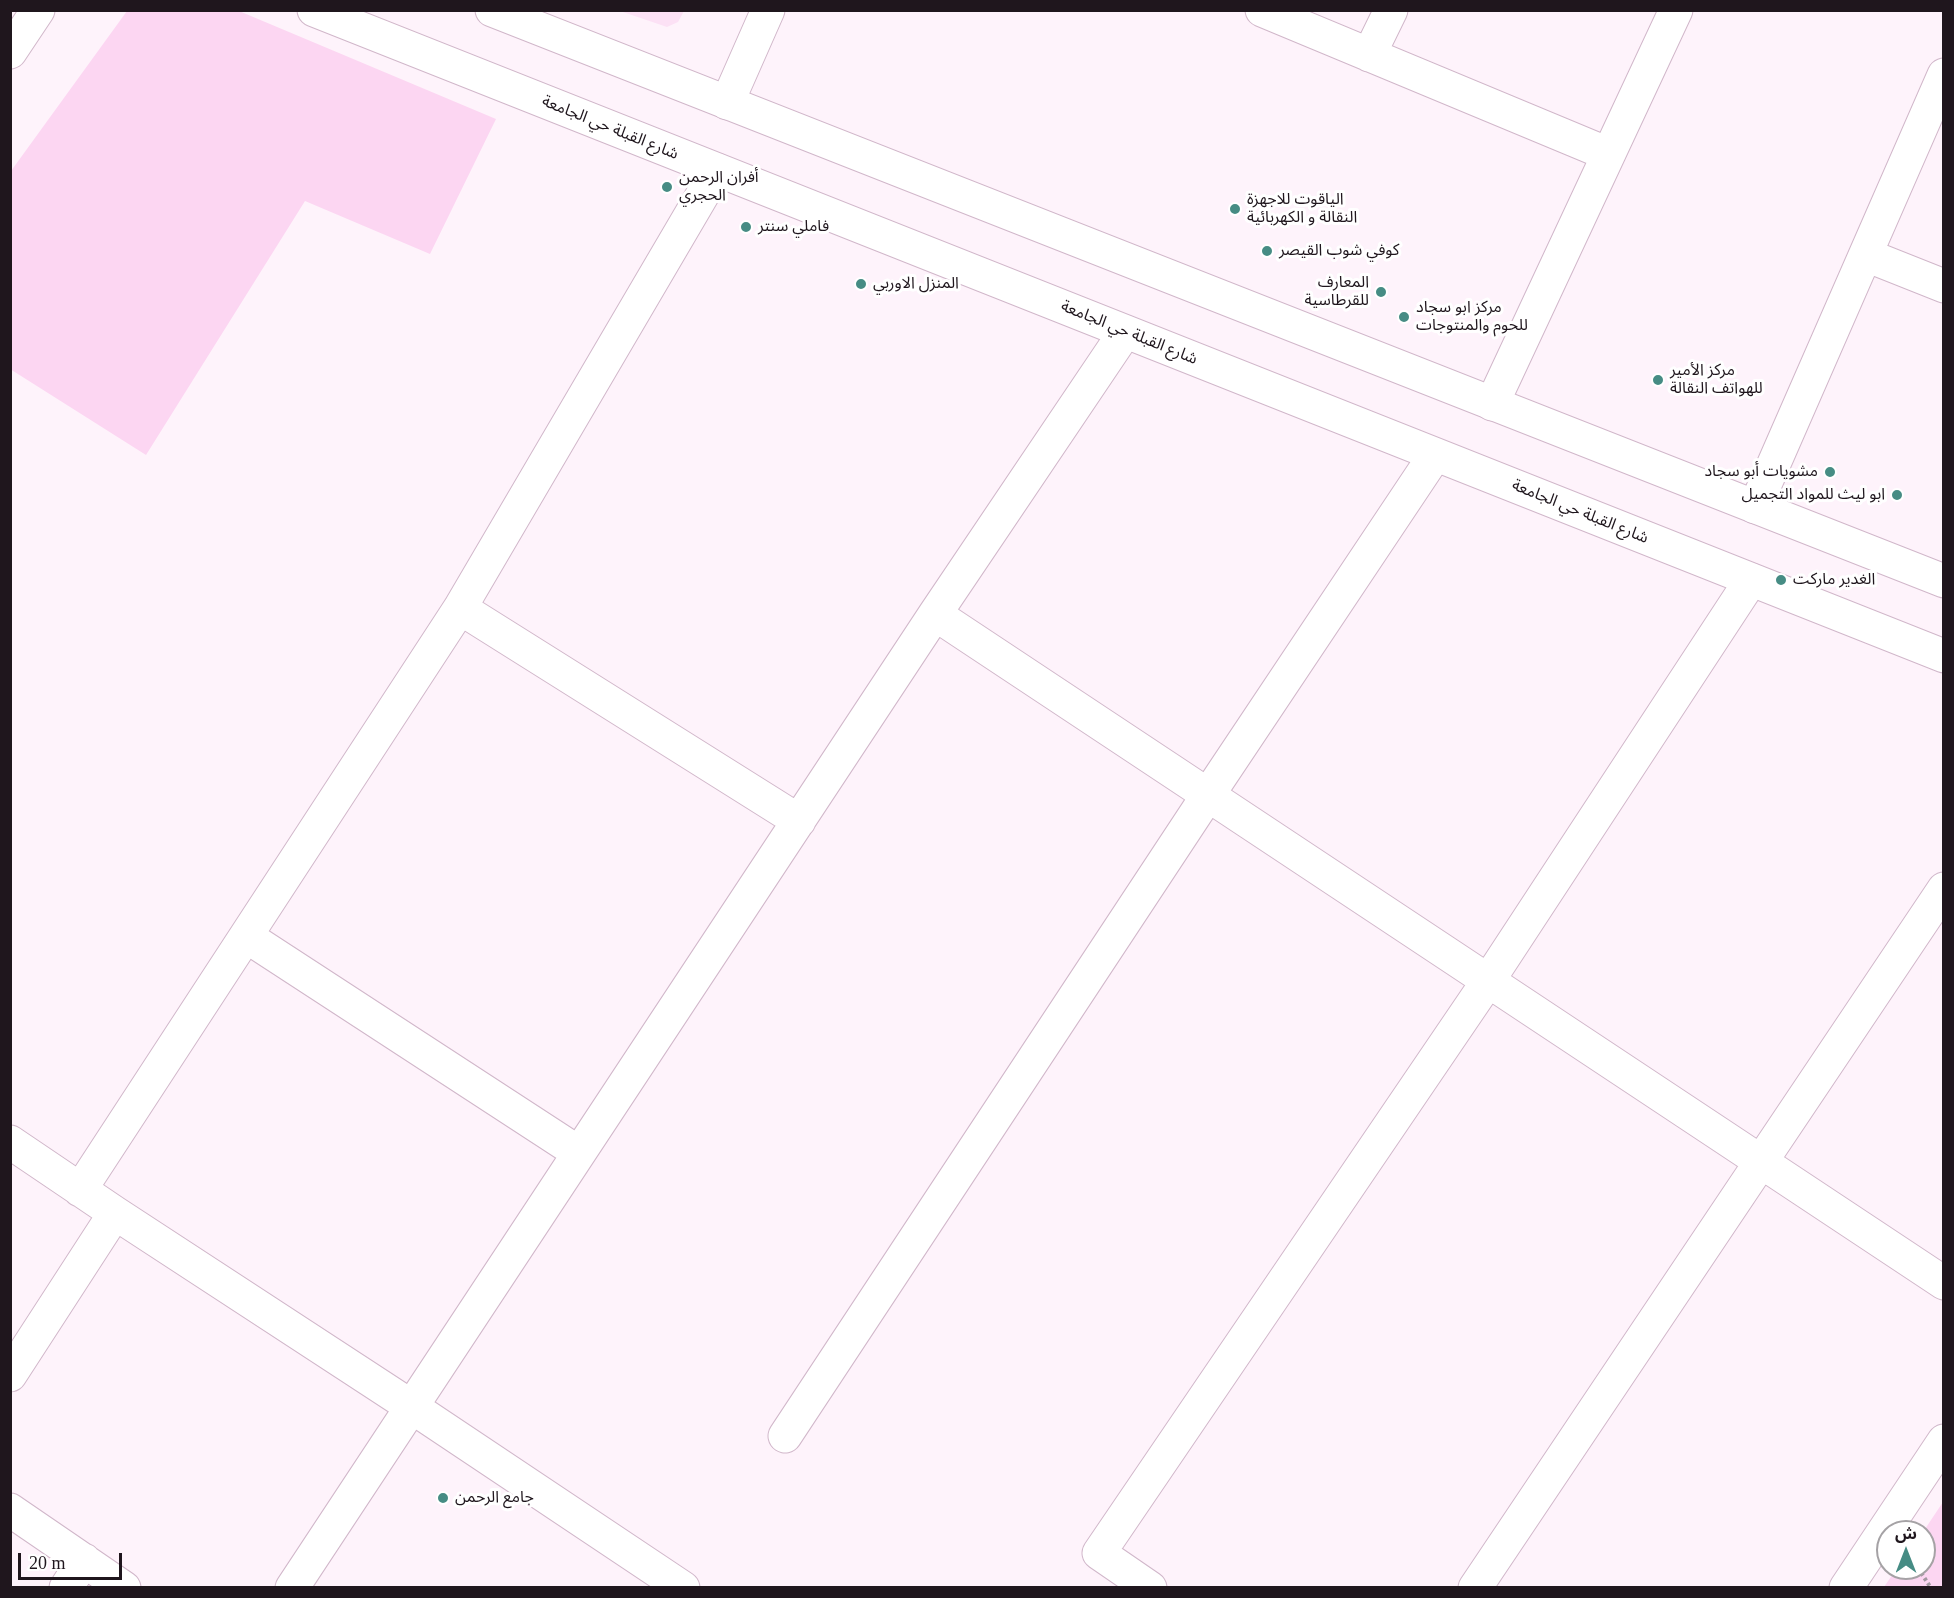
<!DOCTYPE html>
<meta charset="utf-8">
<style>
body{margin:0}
#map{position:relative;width:1954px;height:1598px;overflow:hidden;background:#fef3fb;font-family:"Times New Roman","Noto Sans Arabic",serif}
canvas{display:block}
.frame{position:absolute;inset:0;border:12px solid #1f161d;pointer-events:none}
.north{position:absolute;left:1876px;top:1520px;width:60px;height:60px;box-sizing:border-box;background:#fff;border:2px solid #a5a2a5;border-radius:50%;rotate:0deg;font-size:16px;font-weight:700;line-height:24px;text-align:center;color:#1f161d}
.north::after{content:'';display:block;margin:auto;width:21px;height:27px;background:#468c84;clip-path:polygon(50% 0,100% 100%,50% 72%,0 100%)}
.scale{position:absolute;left:18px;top:1553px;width:104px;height:27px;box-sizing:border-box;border:3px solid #1f161d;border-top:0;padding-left:8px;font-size:18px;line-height:21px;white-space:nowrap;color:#1f161d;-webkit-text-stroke:4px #fff;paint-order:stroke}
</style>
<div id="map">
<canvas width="1954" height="1598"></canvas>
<div class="frame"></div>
<div class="north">ش</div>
<div class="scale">20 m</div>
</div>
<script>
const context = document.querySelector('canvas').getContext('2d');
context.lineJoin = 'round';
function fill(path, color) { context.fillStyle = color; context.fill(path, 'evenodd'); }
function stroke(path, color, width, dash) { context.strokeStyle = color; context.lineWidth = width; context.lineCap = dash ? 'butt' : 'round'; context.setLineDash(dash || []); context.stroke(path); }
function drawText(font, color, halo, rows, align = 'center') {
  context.font = font + ' "Times New Roman","Noto Sans Arabic",serif'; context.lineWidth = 6; context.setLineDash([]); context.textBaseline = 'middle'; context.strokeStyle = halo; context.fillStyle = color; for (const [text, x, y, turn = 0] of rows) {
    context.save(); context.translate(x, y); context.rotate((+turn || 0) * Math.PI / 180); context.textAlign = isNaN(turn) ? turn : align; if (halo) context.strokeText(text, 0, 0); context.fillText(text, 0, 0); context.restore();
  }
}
fill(new Path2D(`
 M620,11H684L678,22L667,27Z`), '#fce1f5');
fill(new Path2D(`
 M127,11H239L496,119L430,254L305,201L146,455L10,369L11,171Z
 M1943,1502V1587H1884L1897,1568H1924V1532H1923Z`), '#fcd6f2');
const minor = new Path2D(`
 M1262,10L1608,154
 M10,52L38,10
 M1369,55L1391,10
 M727,103L768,10
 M1866,255L1944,286
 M1492,404L1676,10
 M1755,507L1944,75
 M460,608L799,821
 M935,614L1944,1283
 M246,936L579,1153
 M10,1142L115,1213L412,1407L683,1588
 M80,1190L460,608L717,170
 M10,1375L115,1213
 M785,1436L1208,795L1435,455
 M10,1510L124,1588
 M66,1588L84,1560
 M292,1588L935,614L1125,332
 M1150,1588L1099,1553L1488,981L1751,580
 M1475,1588L1944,889
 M1846,1588L1944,1441`);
const major = new Path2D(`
 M314,10L1944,656
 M492,10L1944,581`);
stroke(minor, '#d1b7ca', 35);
stroke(major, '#d1b7ca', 35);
stroke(new Path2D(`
 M1918,1568L1931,1588`), '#a298a0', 4, [3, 3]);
stroke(minor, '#fff', 33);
stroke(major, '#fff', 33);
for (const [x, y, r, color] of [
 [667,187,6,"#468c84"],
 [1235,209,6,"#468c84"],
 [746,227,6,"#468c84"],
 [1267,251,6,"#468c84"],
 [861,284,6,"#468c84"],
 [1381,292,6,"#468c84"],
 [1404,317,6,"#468c84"],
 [1658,380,6,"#468c84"],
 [1830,472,6,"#468c84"],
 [1897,495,6,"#468c84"],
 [1781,580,6,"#468c84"],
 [443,1498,6,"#468c84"]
]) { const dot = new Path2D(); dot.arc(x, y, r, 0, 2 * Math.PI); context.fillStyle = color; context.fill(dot); stroke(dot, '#fff', 2); }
drawText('16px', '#1f161d', '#fff', [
 ["شارع القبلة حي الجامعة",610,128,22],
 ["شارع القبلة حي الجامعة",1129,333,22],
 ["شارع القبلة حي الجامعة",1580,512,22]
]);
drawText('16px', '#1f161d', '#fff', [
 ["أفران الرحمن",679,178],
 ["الحجري",679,196],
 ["الياقوت للاجهزة",1247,200],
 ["النقالة و الكهربائية",1247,218],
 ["فاملي سنتر",758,227],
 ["كوفي شوب القيصر",1279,251],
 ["المعارف",1369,283,"right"],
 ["للقرطاسية",1369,301,"right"],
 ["المنزل الاوربي",873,284],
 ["مركز ابو سجاد",1416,308],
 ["للحوم والمنتوجات",1416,326],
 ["مركز الأمير",1670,371],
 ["للهواتف النقالة",1670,389],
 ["مشويات أبو سجاد",1818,472,"right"],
 ["ابو ليث للمواد التجميل",1885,495,"right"],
 ["الغدير ماركت",1793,580],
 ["جامع الرحمن",455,1498]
], 'left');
</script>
